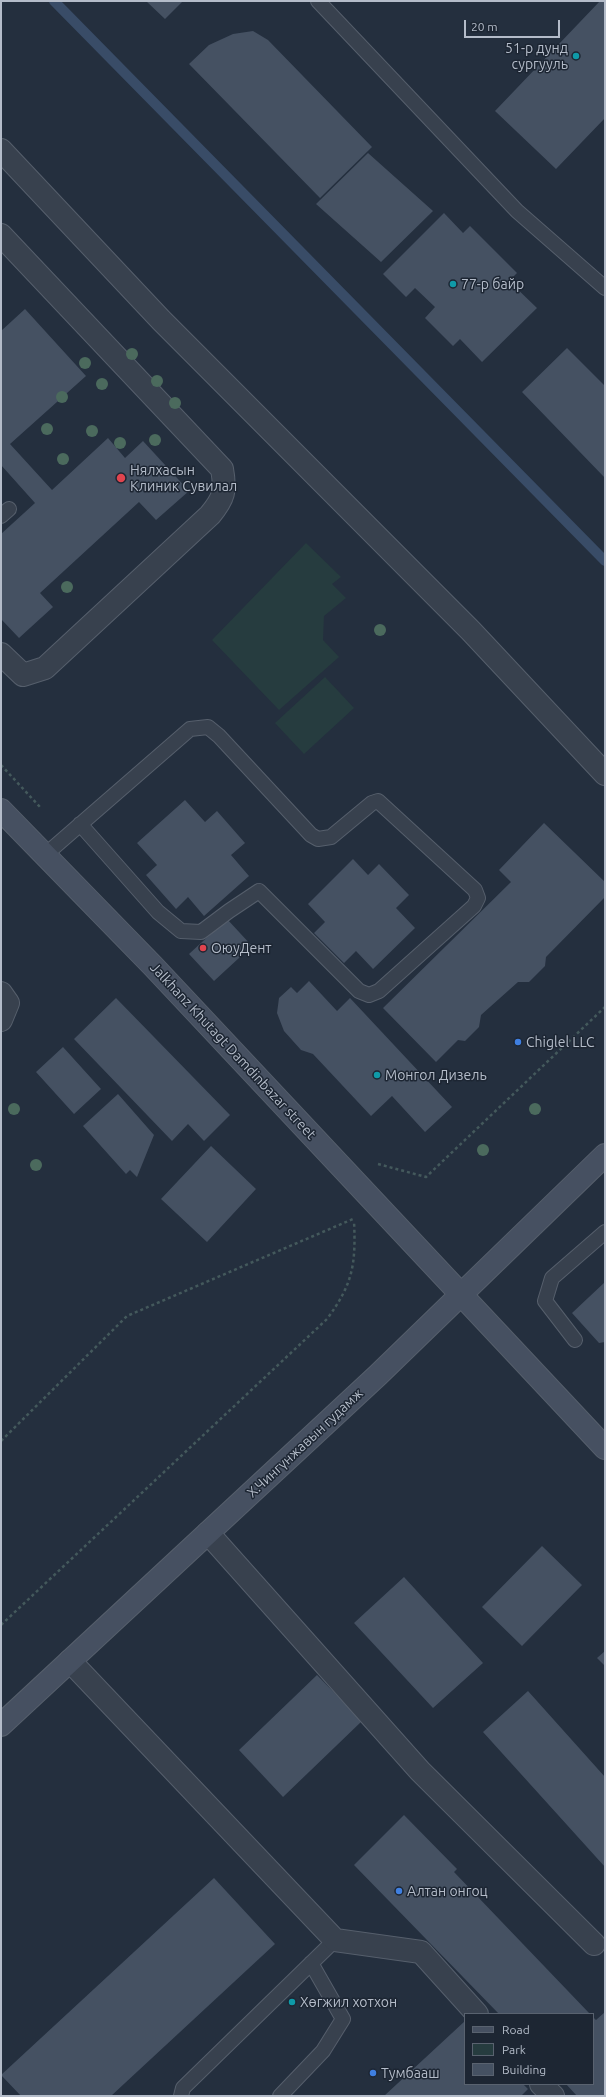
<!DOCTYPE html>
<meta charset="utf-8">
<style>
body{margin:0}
#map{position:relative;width:606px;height:2097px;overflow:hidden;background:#242f3e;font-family:Ubuntu,sans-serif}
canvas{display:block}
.frame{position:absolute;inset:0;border:2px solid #b4bcc9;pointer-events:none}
.legend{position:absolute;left:464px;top:2013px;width:130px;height:72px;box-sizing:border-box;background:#1d2633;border:1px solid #59626f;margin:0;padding:5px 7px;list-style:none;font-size:12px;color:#b4bcc9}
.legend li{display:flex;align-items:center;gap:8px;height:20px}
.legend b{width:20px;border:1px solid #59626f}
.scale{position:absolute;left:464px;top:20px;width:96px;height:18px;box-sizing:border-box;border:2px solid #b4bcc9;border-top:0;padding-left:5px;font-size:12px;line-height:14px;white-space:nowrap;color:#b4bcc9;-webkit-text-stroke:3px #1d2633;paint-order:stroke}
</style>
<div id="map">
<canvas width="606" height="2097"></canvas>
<div class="frame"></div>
<ul class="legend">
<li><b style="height:5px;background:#465061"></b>Road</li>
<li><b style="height:11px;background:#263c3f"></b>Park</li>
<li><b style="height:11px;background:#455162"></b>Building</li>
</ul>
<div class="scale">20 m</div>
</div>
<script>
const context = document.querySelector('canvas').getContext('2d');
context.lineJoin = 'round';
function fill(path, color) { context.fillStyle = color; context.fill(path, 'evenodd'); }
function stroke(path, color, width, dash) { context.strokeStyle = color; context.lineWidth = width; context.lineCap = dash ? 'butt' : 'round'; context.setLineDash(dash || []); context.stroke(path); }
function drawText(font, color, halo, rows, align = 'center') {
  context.font = font + ' Ubuntu,sans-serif'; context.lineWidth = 3; context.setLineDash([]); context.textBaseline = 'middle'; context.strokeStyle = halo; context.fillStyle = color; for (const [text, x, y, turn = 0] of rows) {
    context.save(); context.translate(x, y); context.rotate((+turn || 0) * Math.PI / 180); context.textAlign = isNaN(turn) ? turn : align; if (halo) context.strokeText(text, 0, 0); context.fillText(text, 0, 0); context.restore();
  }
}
fill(new Path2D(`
 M306,543L341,577L332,584L346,598L324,616L323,640L339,657L279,710L212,640Z
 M325,677L354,708L304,754L275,723Z`), '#263c3f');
stroke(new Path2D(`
 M54,1L605,561`), '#394c67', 10);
fill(new Path2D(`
 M146,1H183L165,19Z
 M600,1H605V118L556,169L495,111Z
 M253,31L268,40L372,147L320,198L189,64L209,45L233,34Z
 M368,153L433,211L381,262L316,204Z
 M444,213L463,233L470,226L517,273L509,281L537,308L482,362L460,339L453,346L425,318L435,307L415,288L406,297L383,274Z
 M25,309L86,376L10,444L52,490L108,438L125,458L143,441L189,491L156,520L139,502L40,593L53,607L19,638L1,619V534L35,503L1,465V331Z
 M567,348L605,386V478L522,392Z
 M185,800L205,822L217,811L245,843L231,855L249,876L204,916L188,897L176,909L146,875L157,865L137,843Z
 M544,823L605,882V897L546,957L545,966L529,982H518L481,1015L479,1027L465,1041L458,1040L436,1062L383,1008L511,882L499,870Z
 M353,859L368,875L379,864L409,895L396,908L415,928L373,969L356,951L344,963L314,933L325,922L308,904Z
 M227,919L252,946L214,981L189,954Z
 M309,981L337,1011L350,998L452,1107L425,1132L392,1096L371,1116L313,1054L301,1050L284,1031L277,1013L279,998L291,987L297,993Z
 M116,998L230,1115L204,1141L188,1124L172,1141L74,1039Z
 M63,1047L101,1089L74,1114L36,1072Z
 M118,1094L154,1135L137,1177L130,1170L126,1174L83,1126Z
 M211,1146L256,1189L207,1242L161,1199Z
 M605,1282V1342L599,1343L572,1313Z
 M542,1546L582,1585L522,1646L482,1607Z
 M404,1577L483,1663L433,1708L354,1623Z
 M605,1651V1666L597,1658Z
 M317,1675L362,1721L283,1797L239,1750Z
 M528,1691L605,1777V1867L483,1732Z
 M404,1815L457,1869L454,1872L590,2014H499L354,1865Z
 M214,1878L275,1944L111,2096H21L1,2075Z
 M605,2012V2096H577L566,2084H593V2017L596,2020Z
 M465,2021V2084H523L528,2089L521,2096H384Z`), '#455162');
const service = new Path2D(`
 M318,1L517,211L605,288
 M1,516L9,509
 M45,855L190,729L208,727L219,736L311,835L318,839L331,837L372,803L378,801L475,890L478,898L474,906L379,991L369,995L359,991L259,891L229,911L201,932L181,931L158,912L80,824
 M575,1340L545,1301L552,1278L605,1232
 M181,2096L183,2088L335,1940
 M280,2096L323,2051L343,2019L311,1963`);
const minor = new Path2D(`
 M1,150L161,320L471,631L605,774
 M1,235L222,469C226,491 224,498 210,515L45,668L23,675L1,654
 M1,993L8,1003L1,1020
 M208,1533L420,1771L594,1944
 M70,1661L335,1940L421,1952L477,2014
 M541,2084L553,2096`);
const secondary = new Path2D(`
 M1,810L153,966L605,1448
 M1,1725L378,1375L605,1155`);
stroke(service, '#565f6c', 16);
stroke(minor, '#565f6c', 24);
stroke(secondary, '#565f6c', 24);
stroke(new Path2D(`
 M1,765L40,807
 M378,1164L426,1177L605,1007
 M1,1441L127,1316L353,1219
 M1,1625L327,1319C353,1284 356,1264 354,1221`), '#44595c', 2.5, [3, 3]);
stroke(service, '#38414e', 14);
stroke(minor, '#38414e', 22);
stroke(secondary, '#465061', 22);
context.fillStyle = '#4b6a5d';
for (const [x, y] of [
 [132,354],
 [85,363],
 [157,381],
 [102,384],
 [62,397],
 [175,403],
 [47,429],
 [92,431],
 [155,440],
 [120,443],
 [63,459],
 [67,587],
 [380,630],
 [14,1109],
 [535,1109],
 [483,1150],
 [36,1165]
]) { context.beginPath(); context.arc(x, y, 6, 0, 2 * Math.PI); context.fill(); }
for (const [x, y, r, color] of [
 [576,56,4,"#0f9aa8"],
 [453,284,4,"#0f9aa8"],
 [121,478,5,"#e0444e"],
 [203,948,4,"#e0444e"],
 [518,1042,4,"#3f7fe0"],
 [377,1075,4,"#0f9aa8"],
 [399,1891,4,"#3f7fe0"],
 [292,2002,4,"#0f9aa8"],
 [373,2073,4,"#3f7fe0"]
]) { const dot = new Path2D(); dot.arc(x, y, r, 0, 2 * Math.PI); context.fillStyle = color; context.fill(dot); stroke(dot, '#1d2633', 1.5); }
drawText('14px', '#b4bcc9', '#1d2633', [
 ["51-р дунд",568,48,"right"],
 ["сургууль",568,64,"right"],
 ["77-р байр",461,284],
 ["Нялхасын",130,470],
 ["Клиник Сувилал",130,486],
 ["ОюуДент",211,948],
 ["Chiglel LLC",526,1042],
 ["Монгол Дизель",385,1075],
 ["Алтан онгоц",407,1891],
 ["Хөгжил хотхон",300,2002],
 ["Тумбааш",381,2073]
], 'left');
drawText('14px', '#b4bcc9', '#1d2633', [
 ["Jalkhanz Khutagt Damdinbazar street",233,1051,47],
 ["Х.Чингүнжавын гудамж",305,1443,-43]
]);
</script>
